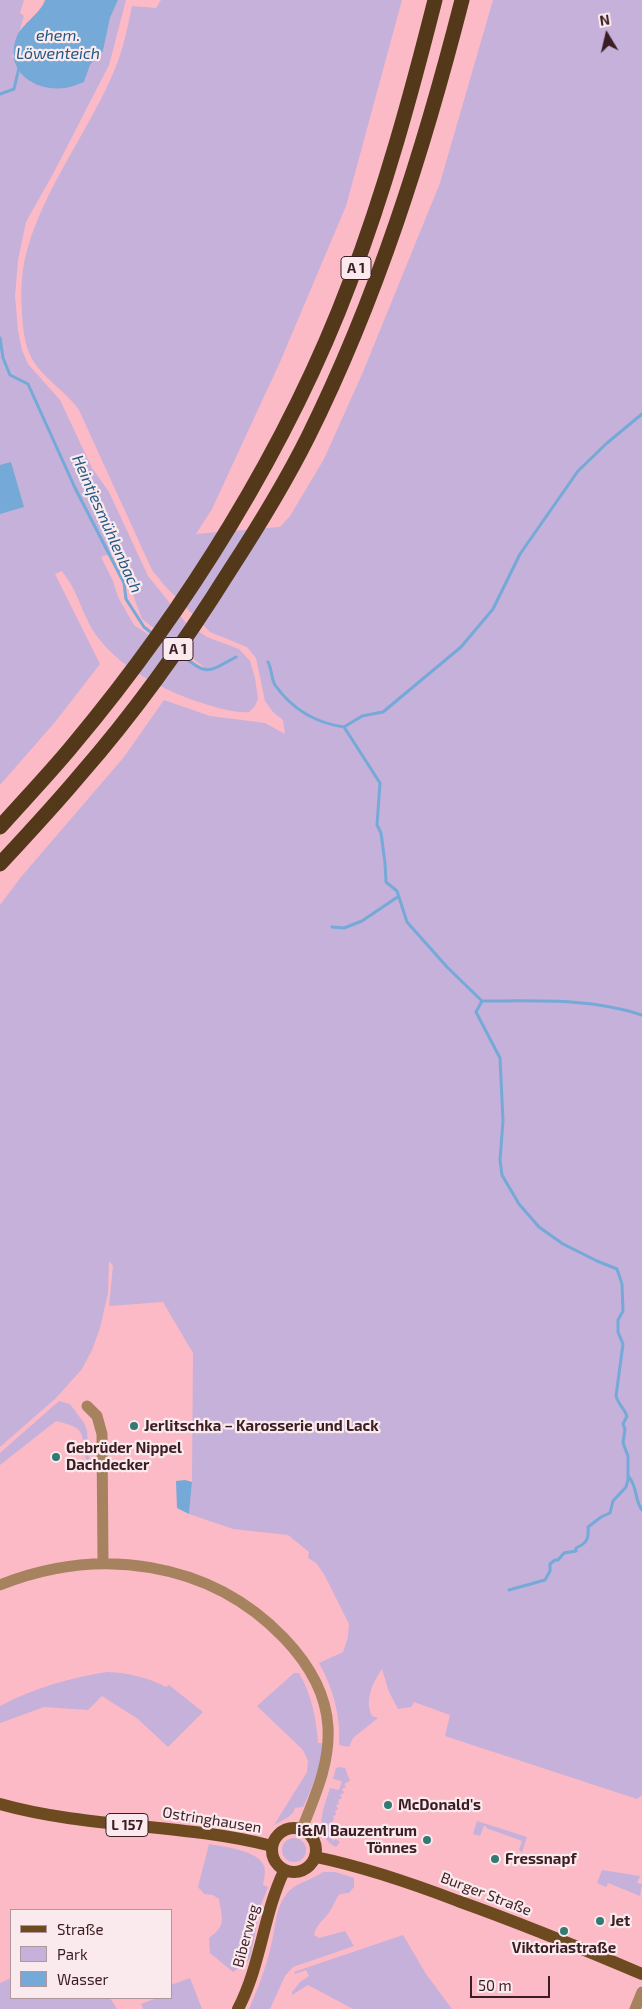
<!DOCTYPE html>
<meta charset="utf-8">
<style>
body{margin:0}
#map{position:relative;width:642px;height:2009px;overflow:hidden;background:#fbbac6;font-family:"Exo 2",sans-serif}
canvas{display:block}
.legend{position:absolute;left:10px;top:1909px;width:162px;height:90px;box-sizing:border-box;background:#fbeaed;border:1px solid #ae989d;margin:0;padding:6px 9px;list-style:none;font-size:15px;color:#3b1d24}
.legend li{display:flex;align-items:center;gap:10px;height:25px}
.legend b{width:25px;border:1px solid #ae989d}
.north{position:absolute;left:582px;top:10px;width:50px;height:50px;-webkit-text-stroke:4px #fbeaed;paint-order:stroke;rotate:351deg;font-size:14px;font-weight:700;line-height:20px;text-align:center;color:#3b1d24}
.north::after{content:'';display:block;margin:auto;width:18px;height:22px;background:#3b1d24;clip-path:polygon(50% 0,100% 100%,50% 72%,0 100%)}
.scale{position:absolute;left:470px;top:1976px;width:80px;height:22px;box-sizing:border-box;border:2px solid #3b1d24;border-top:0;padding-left:6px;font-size:15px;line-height:18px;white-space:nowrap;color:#3b1d24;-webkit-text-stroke:4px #fbeaed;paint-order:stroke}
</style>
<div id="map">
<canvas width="642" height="2009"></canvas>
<ul class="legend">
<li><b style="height:6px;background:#6e4a20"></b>Straße</li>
<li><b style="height:14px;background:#c5b1da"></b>Park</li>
<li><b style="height:14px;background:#75a9d7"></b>Wasser</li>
</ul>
<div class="north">N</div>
<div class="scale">50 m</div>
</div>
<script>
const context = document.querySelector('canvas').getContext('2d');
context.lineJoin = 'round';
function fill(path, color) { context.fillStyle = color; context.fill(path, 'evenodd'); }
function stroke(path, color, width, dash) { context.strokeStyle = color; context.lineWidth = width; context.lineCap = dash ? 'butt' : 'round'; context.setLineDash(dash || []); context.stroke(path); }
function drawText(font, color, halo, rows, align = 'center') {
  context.font = font + ' "Exo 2",sans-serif'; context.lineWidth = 4.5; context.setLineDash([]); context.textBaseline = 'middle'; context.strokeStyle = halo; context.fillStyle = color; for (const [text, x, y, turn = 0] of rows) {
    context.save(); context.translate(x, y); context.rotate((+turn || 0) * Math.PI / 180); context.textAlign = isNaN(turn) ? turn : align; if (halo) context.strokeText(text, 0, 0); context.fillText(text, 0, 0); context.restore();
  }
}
fill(new Path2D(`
 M0,0H24L20,13L24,16L12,57L84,82L90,65L103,51L110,18L118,0H126L109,65L54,172L26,222L18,260L15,296L18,331L22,350L28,364L60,400L92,468L109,492L148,576L186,623L207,637L239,649L250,661L255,678L258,699L255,706L249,712C238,713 226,710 215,707C172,695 122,671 96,635C86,621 81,604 74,590C71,583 66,577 62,571L55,574L100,664L55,722L0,785ZM115,552L128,574L132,592L142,619L205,668L203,671L134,625L118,597L113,581L101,557Z
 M161,0H402L346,206L280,362L212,509L196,534L280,527L290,516L324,459L363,372L440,183L493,0H642V1795L637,1799L445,1736L450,1715L414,1702L411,1707L398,1709L389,1692L382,1669C373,1682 364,1700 372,1716L378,1718L353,1738L349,1747L339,1745C341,1716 333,1688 319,1663L343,1652L348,1637L349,1624L324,1574L316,1563L308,1558L309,1552L288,1535L233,1529L189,1514L192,1482L193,1353L163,1302L109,1306L113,1266L109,1261L108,1293L100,1328L92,1350L82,1369L56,1398L0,1447V905L21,877L124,757L164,700L210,716L265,723L285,734L283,720L273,712L265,701L256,658L247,647L210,632L165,586L152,570L79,410C65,390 42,378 31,357C24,343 23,327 22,312C21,296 21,279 24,263C38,197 84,139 111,78C122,55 127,31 132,6L156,8Z
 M59,1401L70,1404L84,1423L87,1430L89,1461L86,1459C80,1430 87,1429 56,1421L0,1465V1453Z
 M107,1672C129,1673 146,1677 166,1687L169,1685L203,1712L168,1747L138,1719L102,1696L88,1710L44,1707L0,1723V1706C34,1688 69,1678 107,1672Z
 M294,1673H299C312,1696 316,1717 318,1743H323C321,1766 313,1786 303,1807L295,1808C293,1817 282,1820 274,1825L307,1772L308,1761L303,1750L257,1706Z
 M339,1767L345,1768L350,1781L344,1784L346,1787L342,1789L344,1793L340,1795L342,1798L338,1800L339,1804L336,1805L338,1809L335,1811L336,1815L333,1816L334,1820L331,1822L332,1825L329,1827L331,1830L328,1832L333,1841L336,1839L340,1842L336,1847C311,1834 324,1808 330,1788L339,1790L342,1781L333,1779L336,1768Z
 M477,1821L527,1837L522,1852L519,1850L522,1841L486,1828V1826H484L480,1836L473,1834Z
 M282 1850a12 12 0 1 1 24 0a12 12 0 1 1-24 0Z
 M209,1844C224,1847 258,1850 264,1866C266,1872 264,1879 263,1885L268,1887L260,1907L250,1959L233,1972L210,1953L209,1938C227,1925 222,1919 219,1899L213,1895L204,1894L198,1887Z
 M602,1870L640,1876L637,1883L642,1884L640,1896L608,1883L606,1887L597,1883Z
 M323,1872H335L354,1878V1887L349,1893L340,1894C335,1899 334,1905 330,1911C323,1922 318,1921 314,1935L319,1938L345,1931L354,1946L293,1967L285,1976L270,2009H249C258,1988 266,1968 271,1946C276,1927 275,1906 289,1891C298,1882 312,1880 323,1872Z
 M403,1935L426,1974L452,2009H353L308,1985L292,1995V1992L300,1982L309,1976L306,1970L295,1974L294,1972Z
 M11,1978V1998H110L117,2009H0V1983Z
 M190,1978L202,2009H143L141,2004L157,1998H171V1985Z`), '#c5b1da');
fill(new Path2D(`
 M45,0H118L110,18L103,51L90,65L84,82C78,84 71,87 65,88C33,92 3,70 17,36C23,23 41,13 45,0Z
 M11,462L24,507L0,514V465Z
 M185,1480L192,1482L189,1514L177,1508L176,1481Z`), '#75a9d7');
stroke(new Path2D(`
 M0,94L14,89L19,68
 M0,338L3,358L10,375L28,384L75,488L124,583L126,599L144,627L153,634
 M160,639L173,649
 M180,654C209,676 206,673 236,657
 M268,662C272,669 271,678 275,685C292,709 316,723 344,727L380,783L377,825L381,833L385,863L386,882L397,891L407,922L447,967L482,1001
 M344,727L362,716L383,712L461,647L493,609L520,554L578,471L607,443L642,414
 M332,927L344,928L362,921L399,896
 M482,1001L476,1012L500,1058L503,1121L500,1160L502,1175L519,1204L539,1227L563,1244L597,1261L617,1269L622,1284L623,1311L618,1320V1332L623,1344L616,1396C618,1404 624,1408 627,1416L623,1424L625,1429L623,1443L628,1456V1480L626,1487L613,1501L610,1513L601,1517L588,1527C589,1539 587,1543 576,1548V1551L564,1553L558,1560H555L550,1564V1571L545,1580L509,1590
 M482,1001C535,1001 591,998 642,1015
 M629,1477C638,1488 634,1499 642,1510`), '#75a9d7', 3);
stroke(new Path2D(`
 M87,1406L97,1416L102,1434L103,1563
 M0,1585C98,1546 209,1560 284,1638C307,1662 326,1692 328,1727C330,1764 315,1796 302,1829
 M635,2009L642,1992`), '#a6835e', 11);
stroke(new Path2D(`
 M0,1804C89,1829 183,1823 272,1846
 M272 1850a22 22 0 1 1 44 0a22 22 0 1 1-44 0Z
 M316,1857C364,1867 411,1883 458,1901C520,1923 581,1948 642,1974
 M238,2009C261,1965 263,1915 284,1871`), '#6e4a20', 12);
stroke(new Path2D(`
 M0,827C24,800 50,773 73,745C186,610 288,447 350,282C385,190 411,95 435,0
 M0,864C27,835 54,806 80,775C136,711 185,642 230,570C258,527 285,483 308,437C377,298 424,149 462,0`), '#54381a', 15);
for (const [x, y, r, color] of [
 [134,1426,5,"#337a73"],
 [56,1457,5,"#337a73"],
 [388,1805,5,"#337a73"],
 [427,1840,5,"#337a73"],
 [495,1859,5,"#337a73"],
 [600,1921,5,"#337a73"],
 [564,1931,5,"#337a73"]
]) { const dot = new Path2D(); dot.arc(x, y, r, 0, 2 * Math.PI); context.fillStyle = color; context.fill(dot); stroke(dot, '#fbeaed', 2); }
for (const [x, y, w] of [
 [356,268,30],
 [178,649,30],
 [127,1825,42]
]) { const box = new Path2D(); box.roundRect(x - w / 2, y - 11.5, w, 23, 4); context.fillStyle = '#fbeaed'; context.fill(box); stroke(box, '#3b1d24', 1); }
drawText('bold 14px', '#3b1d24', null, [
 ["A 1",356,268],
 ["A 1",178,649],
 ["L 157",127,1825]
]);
drawText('bold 15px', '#3b1d24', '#fbeaed', [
 ["Jerlitschka – Karosserie und Lack",144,1426],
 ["Gebrüder Nippel",66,1448],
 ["Dachdecker",66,1465],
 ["McDonald's",398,1805],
 ["i&M Bauzentrum",417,1831,"right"],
 ["Tönnes",417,1848,"right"],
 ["Fressnapf",505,1859],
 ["Jet",610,1921],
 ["Viktoriastraße",564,1948,"center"]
], 'left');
drawText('15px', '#3b1d24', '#fbeaed', [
 ["Ostringhausen",212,1820,9],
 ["Burger Straße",486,1894,21],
 ["Biberweg",246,1936,-75]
]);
drawText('italic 16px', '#1f5784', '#fbeaed', [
 ["ehem.",58,36],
 ["Löwenteich",58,54],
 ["Heintjesmühlenbach",107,524,66]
]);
</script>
